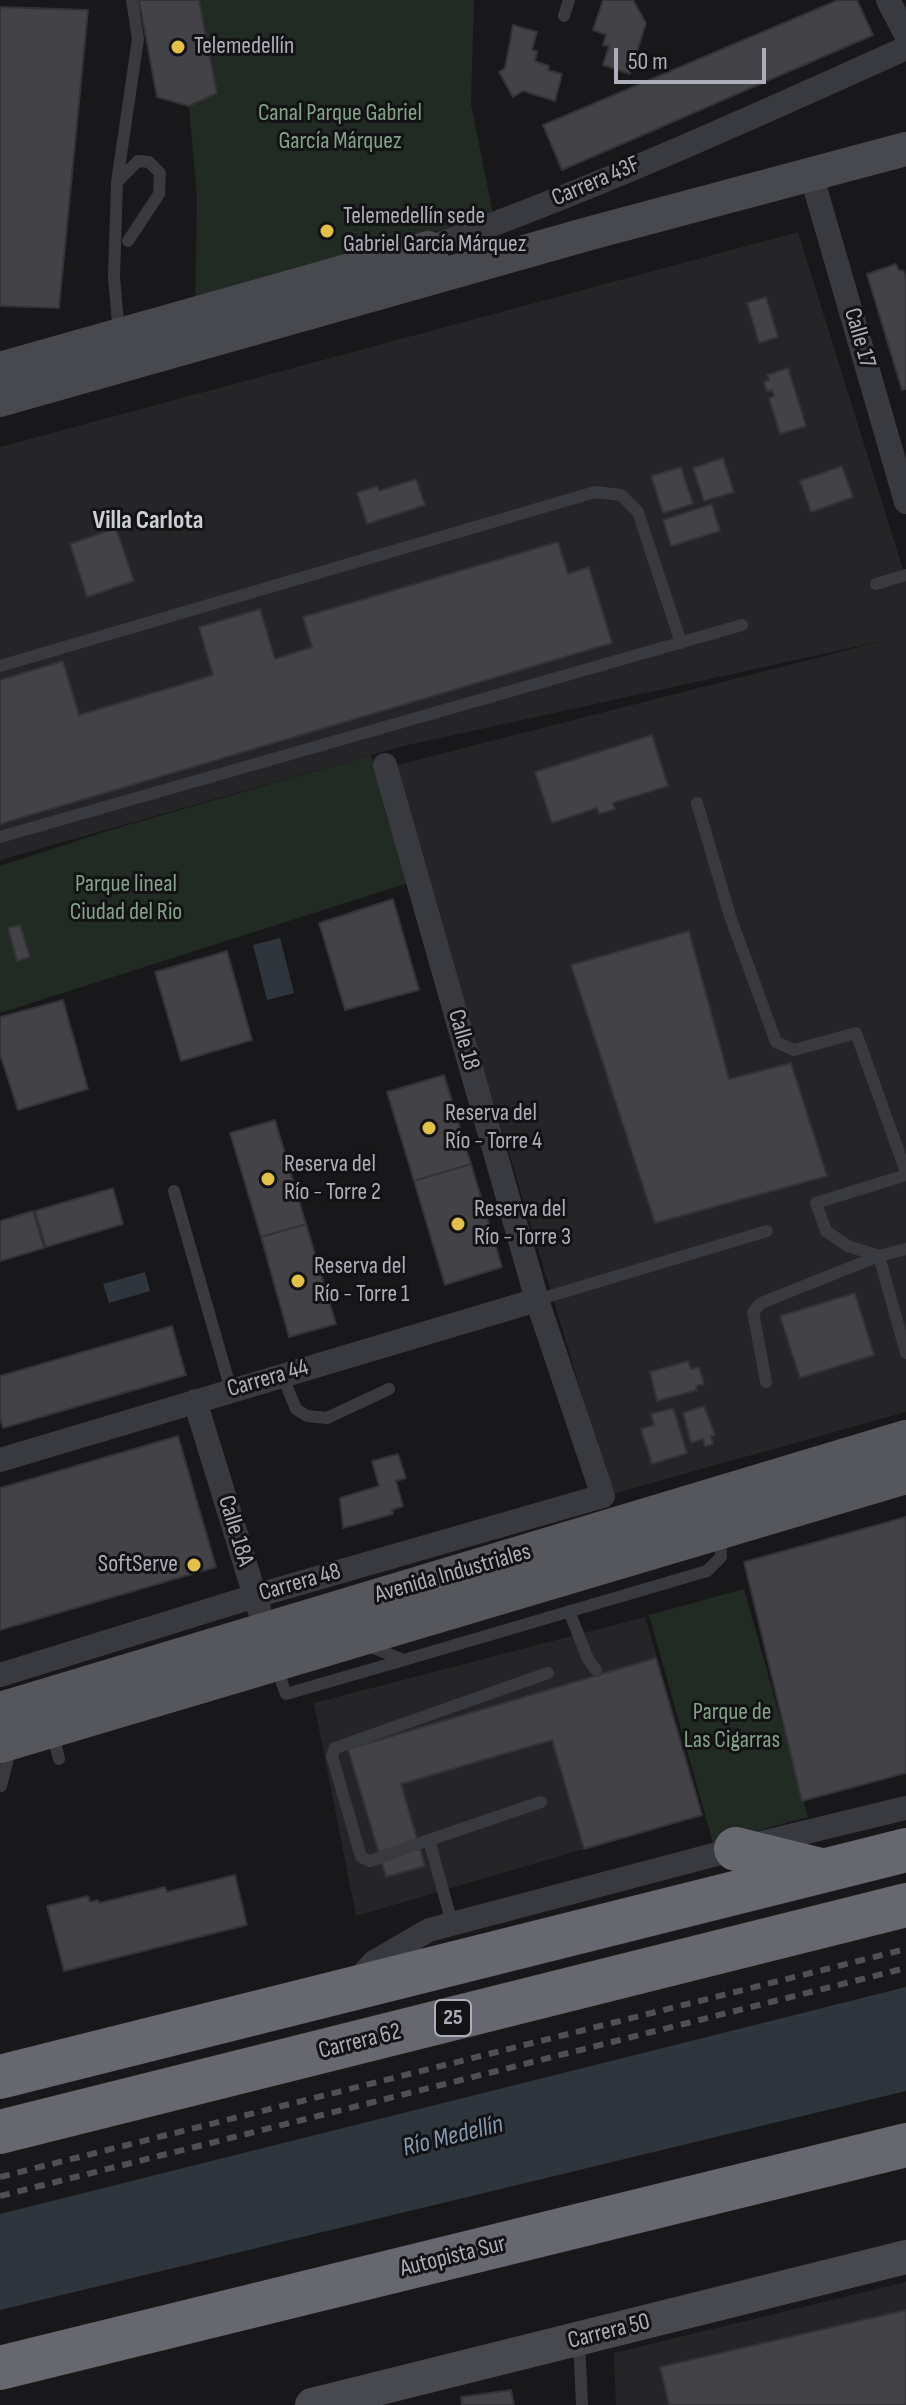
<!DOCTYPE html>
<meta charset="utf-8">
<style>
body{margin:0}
#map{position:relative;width:906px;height:2405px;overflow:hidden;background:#18181a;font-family:"Sofia Sans Condensed",sans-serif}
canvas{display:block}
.scale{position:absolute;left:614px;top:48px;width:152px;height:36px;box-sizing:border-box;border:4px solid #acaeb9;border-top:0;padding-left:10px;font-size:24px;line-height:28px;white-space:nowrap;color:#acaeb9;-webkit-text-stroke:6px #131315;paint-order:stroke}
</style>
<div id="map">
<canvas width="906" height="2405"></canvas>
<div class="scale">50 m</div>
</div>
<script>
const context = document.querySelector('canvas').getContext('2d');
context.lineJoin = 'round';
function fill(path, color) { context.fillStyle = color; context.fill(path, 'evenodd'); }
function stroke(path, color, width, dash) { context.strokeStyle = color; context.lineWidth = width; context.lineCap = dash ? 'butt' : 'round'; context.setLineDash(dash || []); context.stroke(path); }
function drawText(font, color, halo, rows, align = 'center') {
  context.font = font + ' "Sofia Sans Condensed",sans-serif'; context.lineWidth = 6; context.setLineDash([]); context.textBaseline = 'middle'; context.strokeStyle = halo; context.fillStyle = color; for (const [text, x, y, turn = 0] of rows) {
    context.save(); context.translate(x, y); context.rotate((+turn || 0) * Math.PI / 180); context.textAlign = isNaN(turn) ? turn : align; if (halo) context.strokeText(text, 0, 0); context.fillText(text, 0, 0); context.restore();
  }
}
fill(new Path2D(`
 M798,232L906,579V1412L612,1494L471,1027L397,765L887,640L399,747L0,860V447Z
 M645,1617L703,1814L356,1916L314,1703Z
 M906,2282V2405H616L614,2353Z`), '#252427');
fill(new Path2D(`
 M199,0H474L471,104L493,214L195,305L197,199L189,106L217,93Z
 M371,755L408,883L0,1013V866L107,831Z
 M744,1589L808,1817L713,1843L649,1615Z`), '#222a24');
fill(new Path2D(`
 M280,938L294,993L267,1000L253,945Z
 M145,1272L150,1291L109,1303L103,1284Z
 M906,1987V2091L0,2310V2214Z`), '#2f353d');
const building = new Path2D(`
 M139,0H199L217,93L189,106L157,97Z
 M603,0H633L646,23L630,74L603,65L609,46L603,45L606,35L593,30Z
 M838,0H857L873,35L562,170L543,125Z
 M0,7L88,10L59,308L0,306Z
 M513,25L537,32L532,50L537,51L535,61L549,66L548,70L562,74L555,101L523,91L513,97L499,72L505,68Z
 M896,264L899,270L904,271L906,279V389L902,390L867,274Z
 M766,297L778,337L759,343L747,303Z
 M788,368L806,426L780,434L769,398L774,396L772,390L767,392L764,382L769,380L767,375Z
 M723,458L734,492L704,501L693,468Z
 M842,466L853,497L811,512L800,481Z
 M681,467L693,504L663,513L651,476Z
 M416,479L425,505L367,524L357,493L377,486L379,491Z
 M712,504L720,531L671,546L663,520Z
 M116,528L134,581L87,597L70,544Z
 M558,542L568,574L589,567L612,643L0,824V680L63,661L79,715L213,675L199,627L260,609L275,659L312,647L303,617Z
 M652,735L668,786L613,803L615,809L599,814L597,808L552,823L535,772Z
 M393,899L419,990L345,1010L319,923Z
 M20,925L30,957L17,961L8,928Z
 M689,931L729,1079L791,1063L827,1176L655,1223L571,965Z
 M227,951L252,1040L181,1061L155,972Z
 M63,1000L88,1089L18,1110L0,1054V1017Z
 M444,1075L471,1164L414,1181L387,1092Z
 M275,1120L306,1224L261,1237L230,1133Z
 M471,1164L502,1267L445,1285L414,1181Z
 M113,1188L123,1224L46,1247L35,1211Z
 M33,1211L44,1248L0,1261V1221Z
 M306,1224L336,1324L289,1337L261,1237Z
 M855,1293L874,1355L800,1378L780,1316Z
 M172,1326L186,1375L3,1428L0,1418V1376Z
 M688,1361L691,1369L699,1367L704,1384L696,1386L697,1390L657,1401L650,1372Z
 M704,1406L715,1435L711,1436L713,1444L705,1446L703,1439L691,1443L683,1413Z
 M673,1408L687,1453L652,1464L641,1429L654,1425L651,1414Z
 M178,1436L216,1567L0,1630V1488Z
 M398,1454L406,1478L396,1481L403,1506L392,1510L393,1514L343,1528L340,1498L379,1486L372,1461Z
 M906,1517V1773L802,1801L744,1562Z
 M656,1658L702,1815L584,1849L552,1740L401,1784L425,1866L386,1877L348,1749Z
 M235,1875L247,1925L64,1971L47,1906L88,1896L90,1902L98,1900L99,1903L165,1887L167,1892Z
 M906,2310V2405H669L660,2367Z
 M511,2390L514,2405H462L461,2397Z`);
fill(building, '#434347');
stroke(building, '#333236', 2);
stroke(new Path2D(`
 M564,16L569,0
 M117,182L138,161L149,162L160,173L159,194L128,241
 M119,334L114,277L117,182L138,39L132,0
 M876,584L906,575
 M0,666L595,492L621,495L638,512L681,643
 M697,803L730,916L776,1042L794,1050L856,1033L906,1172
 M0,837L742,625
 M906,1175L816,1203L826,1231L848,1246L879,1256L906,1249
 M174,1191L231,1390
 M537,1300L767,1231
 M282,1375L296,1409L307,1416L327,1418L389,1389
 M766,1382L753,1312L761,1303L879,1256L906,1353
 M569,1611L588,1659L596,1670
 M366,1645L404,1660L707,1571L721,1557L720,1536
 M276,1666L286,1694L404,1660
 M52,1731L59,1759
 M1,1786L11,1747
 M429,1840L370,1861L361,1857L332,1756L335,1748L548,1673
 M452,1923L429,1840L541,1802
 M579,2340L582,2405`), '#393a3f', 12);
stroke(new Path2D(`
 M888,0L906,35
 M811,174L906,502
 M428,248C590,191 749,119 906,48
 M195,1401L259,1609
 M0,1460L537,1300
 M0,1675L255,1596L603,1496L537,1300L385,765
 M357,1981L374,1962L429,1930L736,1849L906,1808`), '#393a3f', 24);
stroke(new Path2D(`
 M0,369L428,248L437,276
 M0,400L591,233L906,149
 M312,2405L906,2257`), '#48494f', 34);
stroke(new Path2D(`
 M0,1711C301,1618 604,1530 906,1439
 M0,1744L906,1475`), '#56575d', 38);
stroke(new Path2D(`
 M736,1849L817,1869
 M0,2077L906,1850
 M0,2132L906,1905
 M0,2368L906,2145`), '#66676f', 44);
stroke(new Path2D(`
 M0,2177L906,1949
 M0,2196L906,1968`), '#4f5056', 6, [10, 8]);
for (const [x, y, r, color] of [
 [178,47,8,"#e3c047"],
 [327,231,8,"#e3c047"],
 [429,1128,8,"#e3c047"],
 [268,1179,8,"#e3c047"],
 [458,1224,8,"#e3c047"],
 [298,1281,8,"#e3c047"],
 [194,1565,8,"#e3c047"]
]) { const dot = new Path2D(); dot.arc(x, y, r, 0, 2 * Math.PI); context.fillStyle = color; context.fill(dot); stroke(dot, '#131315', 3); }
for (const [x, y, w] of [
 [453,2018,36]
]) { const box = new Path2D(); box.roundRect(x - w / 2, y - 18, w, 36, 6); context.fillStyle = '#131315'; context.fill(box); stroke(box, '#acaeb9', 2); }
drawText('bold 22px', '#acaeb9', null, [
 ["25",453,2018]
]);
drawText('24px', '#acaeb9', '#131315', [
 ["Telemedellín",194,47],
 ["Telemedellín sede",343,217],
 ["Gabriel García Márquez",343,245],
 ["Reserva del",445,1114],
 ["Río - Torre 4",445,1142],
 ["Reserva del",284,1165],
 ["Río - Torre 2",284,1193],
 ["Reserva del",474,1210],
 ["Río - Torre 3",474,1238],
 ["Reserva del",314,1267],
 ["Río - Torre 1",314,1295],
 ["SoftServe",178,1565,"right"]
], 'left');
drawText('24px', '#84a289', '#131315', [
 ["Canal Parque Gabriel",340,114],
 ["García Márquez",340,142],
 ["Parque lineal",126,885],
 ["Ciudad del Rio",126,913],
 ["Parque de",732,1713],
 ["Las Cigarras",732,1741]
]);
drawText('24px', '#acaeb9', '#131315', [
 ["Carrera 43F",596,182,-23],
 ["Calle 17",859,338,74],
 ["Calle 18",463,1040,74],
 ["Carrera 44",268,1379,-16],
 ["Calle 18A",235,1531,73],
 ["Avenida Industriales",453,1574,-16],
 ["Carrera 48",300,1583,-16],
 ["Carrera 62",360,2042,-14],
 ["Autopista Sur",453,2257,-14],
 ["Carrera 50",609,2332,-14]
]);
drawText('bold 26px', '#ccced5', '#131315', [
 ["Villa Carlota",148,521]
]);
drawText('italic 26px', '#8698b0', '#131315', [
 ["Río Medellín",453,2137,-14]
]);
</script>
